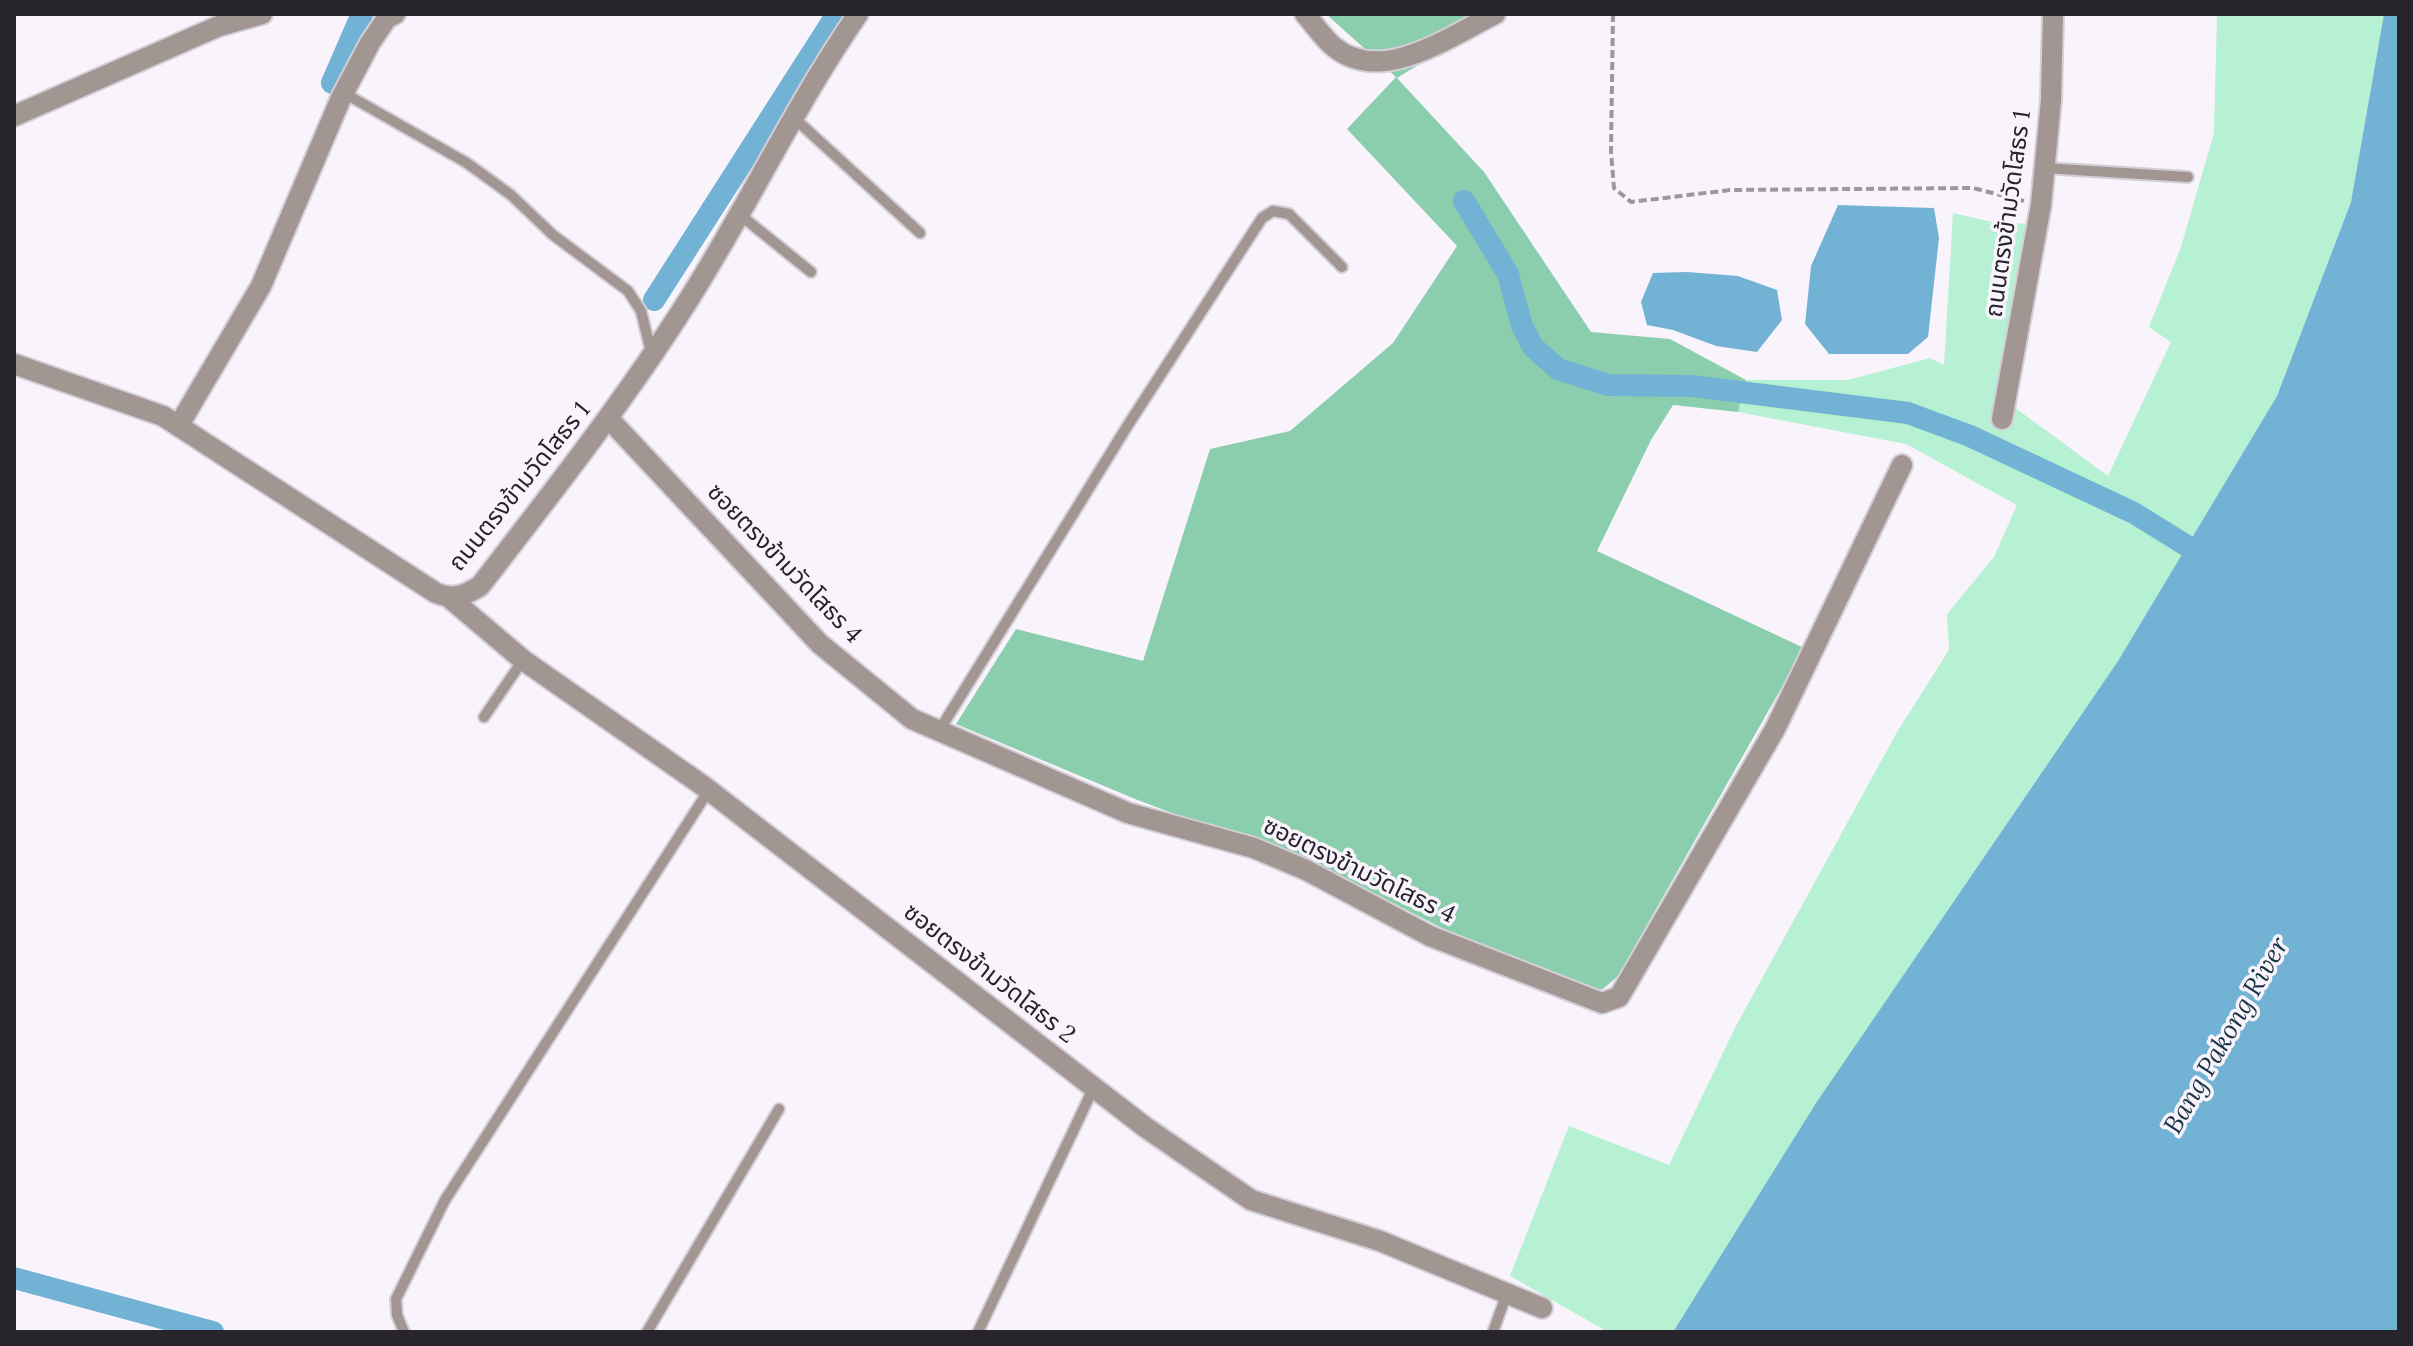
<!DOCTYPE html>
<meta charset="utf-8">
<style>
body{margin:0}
#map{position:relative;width:2413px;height:1346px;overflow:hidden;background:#f9f3fc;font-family:Lora,serif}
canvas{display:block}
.frame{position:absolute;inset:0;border:16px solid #28242c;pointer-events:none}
</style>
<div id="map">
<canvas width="2413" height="1346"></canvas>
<div class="frame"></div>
</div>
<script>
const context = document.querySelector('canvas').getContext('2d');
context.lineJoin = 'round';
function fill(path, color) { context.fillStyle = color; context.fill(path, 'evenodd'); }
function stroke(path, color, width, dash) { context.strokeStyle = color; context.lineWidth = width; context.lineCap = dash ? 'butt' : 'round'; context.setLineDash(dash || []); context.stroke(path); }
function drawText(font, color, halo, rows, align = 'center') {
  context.font = font + ' Lora,"Noto Sans Thai",serif'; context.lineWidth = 7; context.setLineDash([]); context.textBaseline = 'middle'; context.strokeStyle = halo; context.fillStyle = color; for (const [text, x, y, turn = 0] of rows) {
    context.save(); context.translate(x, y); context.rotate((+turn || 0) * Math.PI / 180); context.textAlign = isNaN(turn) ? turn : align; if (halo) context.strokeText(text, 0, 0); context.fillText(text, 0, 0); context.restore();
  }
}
fill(new Path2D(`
 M2217,14H2384L2351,202L2277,396L2118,661L1816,1103L1673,1332H1608L1510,1276L1569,1126L1669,1165L1736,1026L1897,732L1949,650L1947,614L1994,557L2017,505L1906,444L1738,412L1746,380H1848L1930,358L1944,365L1953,213L1992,222L2032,224L1995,393L2108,476L2171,342L2149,327L2181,247L2214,133Z`), '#b5f1d2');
fill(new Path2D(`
 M1326,14H1501L1397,78L1484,172L1591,332L1670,339L1746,380L1738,412L1673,405L1651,440L1597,551L1804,648L1618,976L1603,989L1567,991L1339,876L1135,799L956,724L1016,629L1143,661L1210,449L1290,431L1393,343L1457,246L1347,129L1396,77Z`), '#8bcead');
fill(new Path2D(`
 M2384,14H2399V1332H1673L1816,1103L2118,661L2277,396L2351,202Z
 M1838,205L1934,208L1939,238L1928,337L1908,354H1829L1805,324L1811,266Z
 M1687,272L1738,276L1777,290L1782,320L1757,352L1716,346L1673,330L1647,325L1641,302L1653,273Z`), '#72b2d5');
stroke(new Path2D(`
 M332,83L362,14
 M1464,201L1508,274L1522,326L1533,347L1558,369L1608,385L1692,386L1908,413L1970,436L2134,513L2213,562
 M654,300L837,14
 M14,1278L213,1332`), '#72b2d5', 22);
const service = new Path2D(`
 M344,93L467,163L511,195L553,235L628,291L641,311L651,352
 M793,117L920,233
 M2044,168L2188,177
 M739,214L811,272
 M484,717L523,660
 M939,731L1128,425L1262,218L1273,211L1289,214L1342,267
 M404,1332L397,1315L396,1299L445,1200L709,790
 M647,1332L779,1109
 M978,1332L1094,1087
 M1493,1332L1507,1293`);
const minor = new Path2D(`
 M1305,14C1314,24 1323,38 1334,47C1382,86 1450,36 1495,14
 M14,116L219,26L262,14
 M14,364L163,416L436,593C453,600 464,596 480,586C551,494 622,404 684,307C746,211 793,108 858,14
 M609,419L820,644L912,719L1128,813L1254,848L1306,870L1430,936L1602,1003L1619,997L1775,729L1902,465
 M2002,419L2041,205L2051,100L2053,14
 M179,425L261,286L341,98L370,43L387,18L395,14
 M451,599L523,660L702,785L1145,1127L1251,1200L1380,1241L1542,1308`);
stroke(service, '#d3ced7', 14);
stroke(minor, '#d3ced7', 24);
stroke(new Path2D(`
 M1613,14L1611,152L1614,188L1631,202L1730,190L1973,188L2024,201`), '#9b969f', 4, [8, 4]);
stroke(service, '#a19692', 10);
stroke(minor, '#a19692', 20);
drawText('24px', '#28242c', '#f9f3fc', [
 ["ถนนตรงข้ามวัดโสธร 1",2009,214,-82],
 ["ถนนตรงข้ามวัดโสธร 1",520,487,-51],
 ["ซอยตรงข้ามวัดโสธร 4",784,564,46],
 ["ซอยตรงข้ามวัดโสธร 4",1359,871,26],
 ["ซอยตรงข้ามวัดโสธร 2",989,974,38]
]);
drawText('italic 26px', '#163444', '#f9f3fc', [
 ["Bang Pakong River",2227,1036,-60]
]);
</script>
